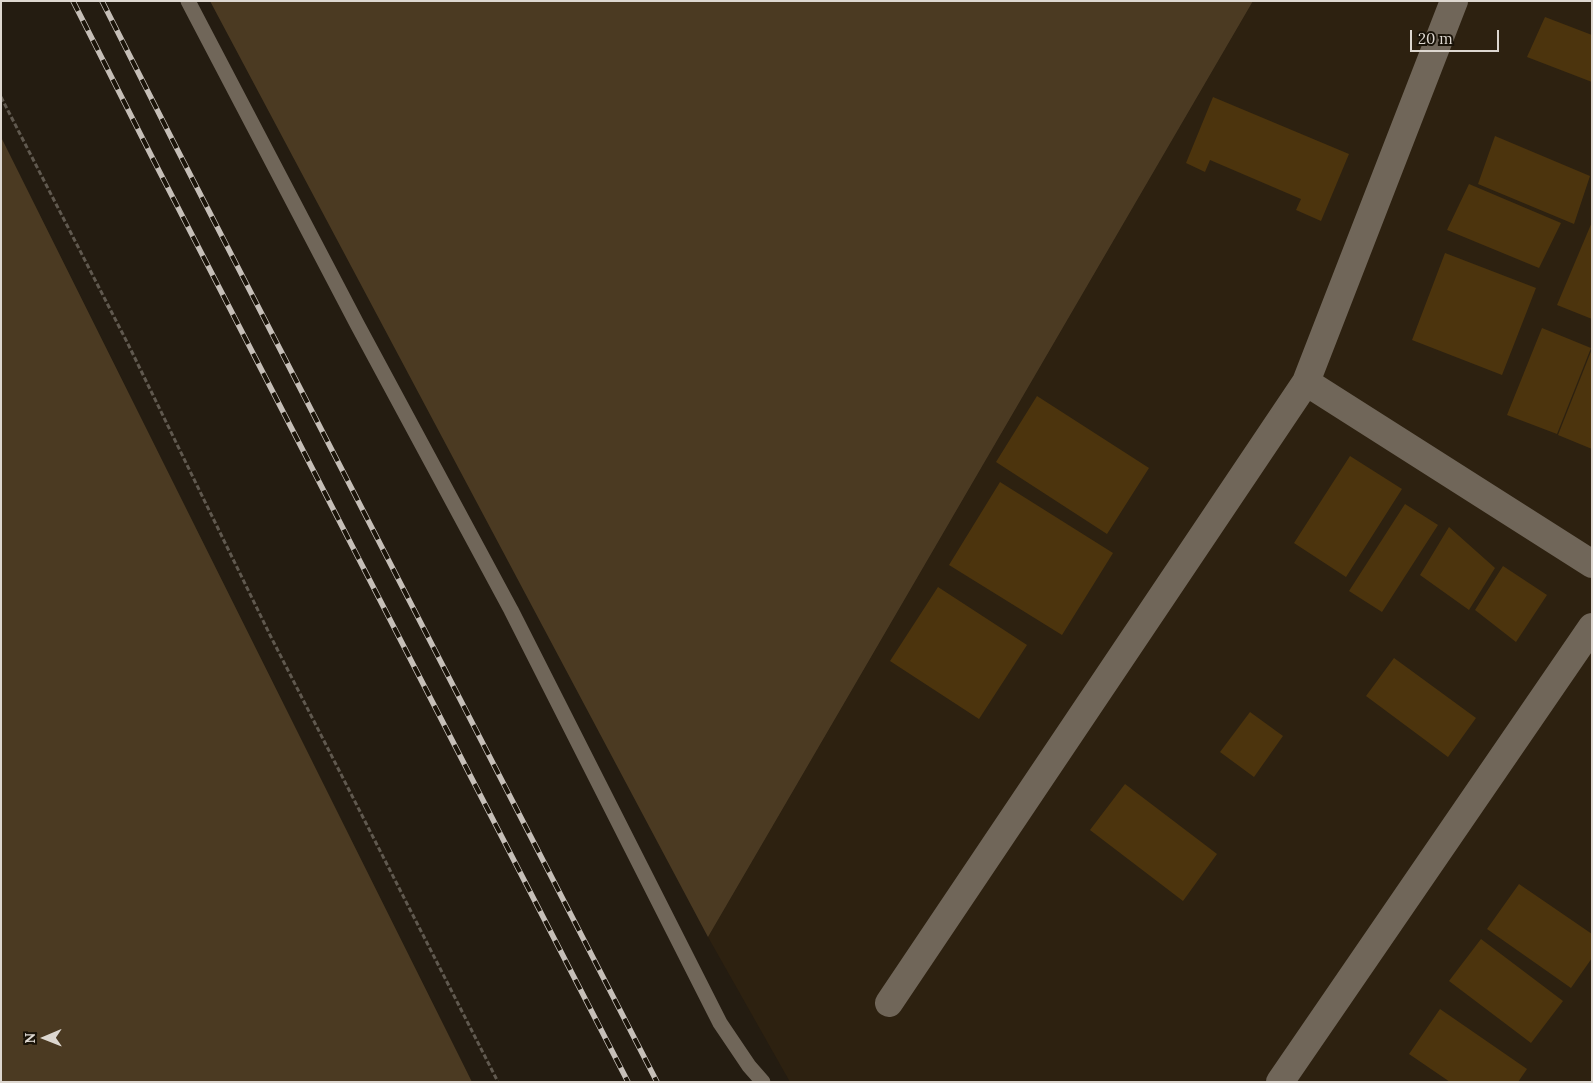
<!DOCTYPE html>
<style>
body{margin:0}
#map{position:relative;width:1593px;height:1083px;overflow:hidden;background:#241c11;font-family:Lora,serif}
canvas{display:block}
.frame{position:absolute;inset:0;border:2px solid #ddd7d0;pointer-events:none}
.north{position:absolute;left:20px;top:1013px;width:50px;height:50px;-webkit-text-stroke:4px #1a1308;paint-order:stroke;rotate:269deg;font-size:14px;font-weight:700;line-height:20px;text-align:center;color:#ddd7d0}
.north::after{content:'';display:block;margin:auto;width:18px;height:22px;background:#ddd7d0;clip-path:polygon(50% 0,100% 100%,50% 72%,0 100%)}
.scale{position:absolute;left:1410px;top:30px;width:89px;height:22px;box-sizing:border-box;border:2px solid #ddd7d0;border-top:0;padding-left:6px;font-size:15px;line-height:18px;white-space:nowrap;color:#ddd7d0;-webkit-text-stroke:4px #1a1308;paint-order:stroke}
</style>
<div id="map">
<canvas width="1593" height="1083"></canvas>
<div class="frame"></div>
<div class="north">N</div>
<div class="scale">20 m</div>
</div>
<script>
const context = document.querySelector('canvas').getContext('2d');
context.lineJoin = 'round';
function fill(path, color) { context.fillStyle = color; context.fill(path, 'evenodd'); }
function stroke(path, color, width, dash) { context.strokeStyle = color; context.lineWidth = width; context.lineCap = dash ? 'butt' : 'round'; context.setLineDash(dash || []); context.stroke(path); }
fill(new Path2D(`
 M1253,1H1592V1082H790L708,937Z`), '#2d2110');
fill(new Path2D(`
 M210,1H1253L708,937Z
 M1,137L472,1082H1Z`), '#4b3a22');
fill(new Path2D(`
 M1545,17L1592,35V82L1527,57Z
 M1213,97L1349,154L1321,221L1296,210L1301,199L1210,160L1205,172L1186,163Z
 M1495,136L1590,176L1574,224L1478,184Z
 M1469,184L1561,223L1539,268L1447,230Z
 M1592,222V319L1557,305Z
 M1445,253L1536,288L1502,375L1412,340Z
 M1542,328L1591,348L1557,434L1507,415Z
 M1592,349V449L1558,435Z
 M1037,396L1149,468L1107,534L996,462Z
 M1350,456L1402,489L1346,577L1294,543Z
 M1000,482L1113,553L1062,635L949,565Z
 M1405,504L1438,525L1382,612L1349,591Z
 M1449,527L1495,568L1469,610L1420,575Z
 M1503,566L1547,595L1516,642L1475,610Z
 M938,587L1027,645L979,719L890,661Z
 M1394,658L1476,718L1448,757L1366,696Z
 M1250,712L1283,736L1254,777L1220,752Z
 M1125,784L1217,854L1183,901L1090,830Z
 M1519,884L1592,934V958L1571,988L1487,929Z
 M1481,939L1563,1001L1531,1043L1449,981Z
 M1440,1009L1527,1069L1518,1082H1450L1409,1054Z`), '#4c340d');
stroke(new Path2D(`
 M1,97L128,344L271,637L498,1082`), '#60594f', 3, [5, 2.5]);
stroke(new Path2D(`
 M188,1L357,324L511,610L720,1023L749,1066L763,1082`), '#706659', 15);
stroke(new Path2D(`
 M1306,382L1592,564
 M889,1003L1306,382L1454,1
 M1280,1082L1592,627`), '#706659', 28);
const rail = new Path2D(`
 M73,1L153,159L628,1082
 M102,1L176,147L657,1082`);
stroke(rail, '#c6bfb8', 5.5);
stroke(rail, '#1a1308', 4, [11]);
</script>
